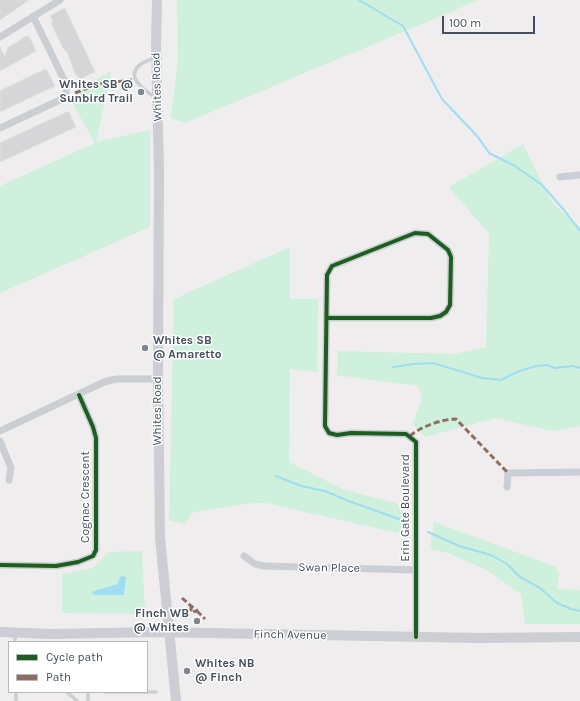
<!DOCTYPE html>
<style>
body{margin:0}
#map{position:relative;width:580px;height:701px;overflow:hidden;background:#efeded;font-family:Karla,sans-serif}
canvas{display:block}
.legend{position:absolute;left:8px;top:641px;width:140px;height:52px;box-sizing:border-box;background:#fff;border:1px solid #b4b9be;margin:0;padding:5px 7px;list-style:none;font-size:12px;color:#434f5c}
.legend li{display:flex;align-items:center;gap:8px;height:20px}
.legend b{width:20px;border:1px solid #b4b9be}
.scale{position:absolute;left:442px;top:16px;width:93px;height:18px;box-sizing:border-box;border:2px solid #434f5c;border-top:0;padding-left:5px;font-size:12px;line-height:14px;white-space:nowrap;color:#434f5c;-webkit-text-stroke:3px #fff;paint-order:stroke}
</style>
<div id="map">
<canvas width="580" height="701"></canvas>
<ul class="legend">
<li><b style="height:5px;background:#1b5e20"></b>Cycle path</li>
<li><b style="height:5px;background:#8d6e63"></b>Path</li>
</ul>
<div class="scale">100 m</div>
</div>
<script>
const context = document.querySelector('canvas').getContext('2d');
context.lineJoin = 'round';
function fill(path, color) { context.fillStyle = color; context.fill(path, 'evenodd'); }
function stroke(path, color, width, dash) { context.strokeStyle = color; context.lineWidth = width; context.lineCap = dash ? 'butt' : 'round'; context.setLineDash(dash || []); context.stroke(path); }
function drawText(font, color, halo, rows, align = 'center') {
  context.font = font + ' Karla,sans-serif'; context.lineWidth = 3; context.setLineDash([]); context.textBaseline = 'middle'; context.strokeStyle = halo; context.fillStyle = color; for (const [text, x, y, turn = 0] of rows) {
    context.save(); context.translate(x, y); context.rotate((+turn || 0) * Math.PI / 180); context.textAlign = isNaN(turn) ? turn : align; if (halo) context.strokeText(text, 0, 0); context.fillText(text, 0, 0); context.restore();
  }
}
fill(new Path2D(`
 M177,0H479L185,123L171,118L178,60Z
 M111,72L96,142L150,130V227L0,293V186L95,143L74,106L76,88Z
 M523,144L552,203L580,227V426L552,431L496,418L425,437L413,424L422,397L418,386L337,375L338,351L453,354L486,347L489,234L449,187Z
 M290,247V299H318L317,372L290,369L289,462L342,489L402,505V534L266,503H253L194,512L184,524L169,520L174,299Z
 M434,522L554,566L559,572L557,589L580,590V624H525L521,594L487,570L448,553L430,549Z
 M142,551L145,614L62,613V574L93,568L109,552Z`), '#cff0dd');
fill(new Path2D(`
 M122,576L126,577L124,595H95L91,592L118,584L120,577Z`), '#9fddf3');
stroke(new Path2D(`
 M359,0L403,26L442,99L478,137L489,153L515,166L542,185L564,210L580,231
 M393,367L414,364L433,363L482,378L501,380L517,372L536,366L547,365L555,368L573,366L580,368
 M276,476L301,486L325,491L346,500L407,522
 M428,532L459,546L491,555L507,564L520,577L540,588L557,603L571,609L580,611`), '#9fddf3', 2);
const building = new Path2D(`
 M0,0H29L0,20Z
 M65,8L95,72L80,79L75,74L67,51L66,52L63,48L51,23L53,22L50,16Z
 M26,36H29L36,51L0,71V47L5,57L8,47L20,41V40Z
 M46,69L55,86L0,112V91Z
 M67,112H69L76,127L0,162V143Z`);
fill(building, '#d6d5d7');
stroke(building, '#e0dfe0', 1);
stroke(new Path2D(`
 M155,57C151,60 145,61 141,64C123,77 146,91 156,98
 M15,634V642
 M67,692L77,701
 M88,692V701
 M106,692H156
 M16,701V692`), '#cbced2', 3.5);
stroke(new Path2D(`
 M0,37L60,0
 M0,128L62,99L66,93V84L33,16
 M560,177L580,175
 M327,318H431L440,316L446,312L450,305L451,257L448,250L428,234L415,233L332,266L327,275L325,426L329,433L337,435L351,433L406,434L416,442V637
 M0,431L104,382L116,379H158
 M0,441L11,468L9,480
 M507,487L508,473L580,472
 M244,556L255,564L264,566L416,570
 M0,565L56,566L78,562L93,556L96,550V438L93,427L79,395`), '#cbced2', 7);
stroke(new Path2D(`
 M157,0L156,45L159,171L158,379L160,538L176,701
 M0,632L50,634L156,632L479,638L580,637`), '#ccced3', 10);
stroke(new Path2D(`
 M75,93L98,84L132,80
 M410,436C420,427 442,419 456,419L508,473
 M182,598L191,606L196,609L197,611L191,612V606
 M197,611L205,619
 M185,618L191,612`), '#8d6e63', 3, [6, 3]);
stroke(new Path2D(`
 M327,318H431L440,316L446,312L450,305L451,257L448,250L428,234L415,233L332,266L327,275L325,426L329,433L337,435L351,433L406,434L416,442V637
 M0,565L56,566L78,562L93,556L96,550V438L93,427L79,395`), '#1b5e20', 4);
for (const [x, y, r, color] of [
 [141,92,4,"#7f868f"],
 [145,348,4,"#7f868f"],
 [197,621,4,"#7f868f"],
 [187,671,4,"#7f868f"]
]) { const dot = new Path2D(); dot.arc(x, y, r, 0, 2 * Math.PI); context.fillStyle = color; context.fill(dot); stroke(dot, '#fff', 1.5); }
drawText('bold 12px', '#434f5c', '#fff', [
 ["Whites SB @",133,85],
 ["Sunbird Trail",133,99],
 ["Whites SB",153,341,"left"],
 ["@ Amaretto",153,355,"left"],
 ["Finch WB",189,614],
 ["@ Whites",189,628],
 ["Whites NB",195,664,"left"],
 ["@ Finch",195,678,"left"]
], 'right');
drawText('12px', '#434f5c', '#fff', [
 ["Whites Road",157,87,-92],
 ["Whites Road",158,411,-90],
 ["Cognac Crescent",86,497,-90],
 ["Erin Gate Boulevard",406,508,-90],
 ["Swan Place",329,568,1],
 ["Finch Avenue",290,635,1]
]);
</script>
